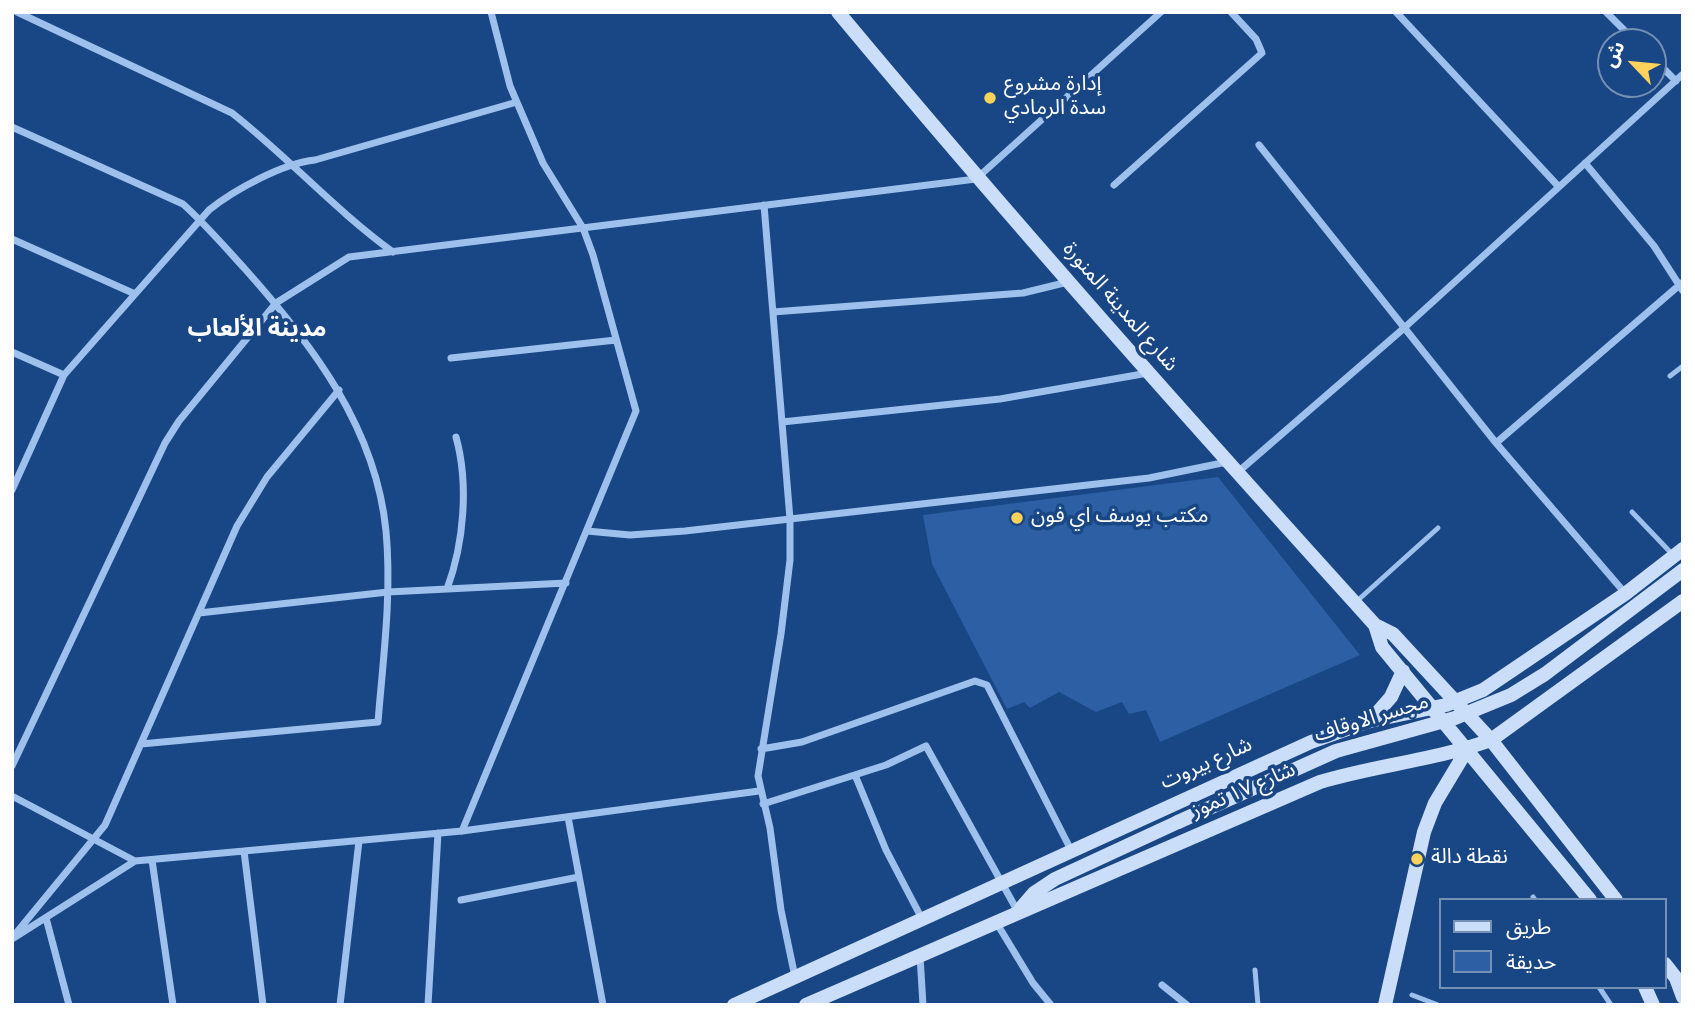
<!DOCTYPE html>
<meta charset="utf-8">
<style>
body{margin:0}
#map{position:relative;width:1695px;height:1017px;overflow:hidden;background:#194684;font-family:Overpass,"Noto Sans Arabic",sans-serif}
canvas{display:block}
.frame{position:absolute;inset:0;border:14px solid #fff;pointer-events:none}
.legend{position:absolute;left:1439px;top:898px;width:228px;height:91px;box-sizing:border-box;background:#194684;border:2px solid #7590b5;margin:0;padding:9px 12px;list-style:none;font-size:21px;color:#fff}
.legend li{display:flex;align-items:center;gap:14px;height:35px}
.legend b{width:35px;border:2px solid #7590b5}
.north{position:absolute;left:1597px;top:28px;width:70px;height:70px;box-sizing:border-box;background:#194684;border:2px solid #7590b5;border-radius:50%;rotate:296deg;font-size:19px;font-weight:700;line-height:28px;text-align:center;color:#fff}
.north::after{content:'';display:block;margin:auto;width:24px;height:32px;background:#ffd259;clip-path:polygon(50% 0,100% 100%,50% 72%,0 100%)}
</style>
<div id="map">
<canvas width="1695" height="1017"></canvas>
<div class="frame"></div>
<ul class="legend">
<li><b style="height:9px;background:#cbdef9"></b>طريق</li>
<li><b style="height:19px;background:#2c5fa3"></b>حديقة</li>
</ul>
<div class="north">ش</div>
</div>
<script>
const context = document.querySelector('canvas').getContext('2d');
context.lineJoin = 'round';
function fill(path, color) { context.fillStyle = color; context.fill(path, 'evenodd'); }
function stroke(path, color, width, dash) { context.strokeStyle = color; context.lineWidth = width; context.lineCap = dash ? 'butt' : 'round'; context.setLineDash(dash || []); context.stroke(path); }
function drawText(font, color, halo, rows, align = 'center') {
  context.font = font + ' Overpass,"Noto Sans Arabic",sans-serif'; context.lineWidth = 7; context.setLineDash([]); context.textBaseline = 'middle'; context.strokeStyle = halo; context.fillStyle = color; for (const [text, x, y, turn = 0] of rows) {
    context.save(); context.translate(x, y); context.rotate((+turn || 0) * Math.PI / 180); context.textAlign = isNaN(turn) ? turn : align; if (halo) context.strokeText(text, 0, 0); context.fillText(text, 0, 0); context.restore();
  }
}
fill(new Path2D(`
 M1218,477L1360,655L1160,742L1146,710L1129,714L1122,702L1096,712L1059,692L1030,708L1024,702L1007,709L932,564L923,515Z`), '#2c5fa3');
stroke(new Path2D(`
 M1670,376L1683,366
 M1632,512L1674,556
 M1357,601L1438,528
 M1533,897L1535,900
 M1255,970L1258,1005
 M1599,987L1611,1005
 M1412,995L1438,1005`), '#9ec0ec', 5);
stroke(new Path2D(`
 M17,12L232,113C288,157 335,210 393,252
 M1396,12L1559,187
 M1606,12L1636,42
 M1653,58L1676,81
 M12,127L183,204C205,224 225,247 245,269C312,344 376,428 386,531C392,595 383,659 378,722L141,744
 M1259,145L1496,443L1625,593
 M1585,163L1654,246L1683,291
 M1114,185L1262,53L1256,39L1231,12
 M764,205L790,519V560L781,634L758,776L770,828L781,910L795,977
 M12,239L135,294
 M773,312L1023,293L1068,282
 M12,352L64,375
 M451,358L616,340
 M782,422L1000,399L1148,373
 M1496,443L1683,282
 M1238,472L1403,329L1683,74
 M12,490L64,375L209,210C234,190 283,163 315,160L517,102
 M587,531L630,535L685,531L1149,478L1227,462
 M447,589C464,543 469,484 456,437
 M199,613L388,592L566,583
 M761,749L802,742L975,681L987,685L1071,850
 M12,766L165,443L179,421L276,303L349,257L976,179L1161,12
 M855,775L886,850L921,917
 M12,796L135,861
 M763,804L886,765L926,746L1018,912
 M568,817L603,1005
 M462,831L636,411L593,255L583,228L543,163L510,86L491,12
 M244,851L263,1005
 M152,860L173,1005
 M461,900L579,877
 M46,918L69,1005
 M996,922L1033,983L1051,1005
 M17,932L105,825L237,526L267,477L339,390
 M12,939L135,861L462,831L759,791
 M920,956L923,1005
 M1162,985L1187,1005
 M340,1005L359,841
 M428,1005L438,833`), '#9ec0ec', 7);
stroke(new Path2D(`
 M838,12C1012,221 1193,424 1375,625L1393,634L1491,740L1616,900
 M1375,625L1382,647L1590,900
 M1370,721L1391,697L1403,671
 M1021,908L1034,893L1055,879L1178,822
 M1665,964L1676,978L1683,997
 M1645,987L1653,1005
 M734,1005L1311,742L1370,721L1446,705L1483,690L1625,594L1683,549
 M806,1005L1320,782C1376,765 1436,760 1491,740L1683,601
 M1385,1005L1424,832L1435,803L1468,748`), '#cbdef9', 14);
stroke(new Path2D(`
 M1178,822L1336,751L1455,718L1511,695L1545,674L1683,570`), '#cbdef9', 14);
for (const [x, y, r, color] of [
 [990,98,7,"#ffd259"],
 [1017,518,7,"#ffd259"],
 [1417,859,7,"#ffd259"]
]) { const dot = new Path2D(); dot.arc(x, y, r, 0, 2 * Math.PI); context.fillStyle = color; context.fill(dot); stroke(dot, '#194684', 2.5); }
drawText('21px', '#fff', '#194684', [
 ["إدارة مشروع",1004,86],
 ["سدة الرمادي",1004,110],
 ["مكتب يوسف اي فون",1031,518],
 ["نقطة دالة",1431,859]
], 'left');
drawText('21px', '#fff', '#194684', [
 ["شارع المدينة المنورة",1119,308,49],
 ["مجسر الاوقاف",1372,720,-17],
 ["شارع بيروت",1207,765,-24],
 ["شارع ١٧ تموز",1244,792,-23]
]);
drawText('bold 24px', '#fff', '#194684', [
 ["مدينة الألعاب",257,331]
]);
</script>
